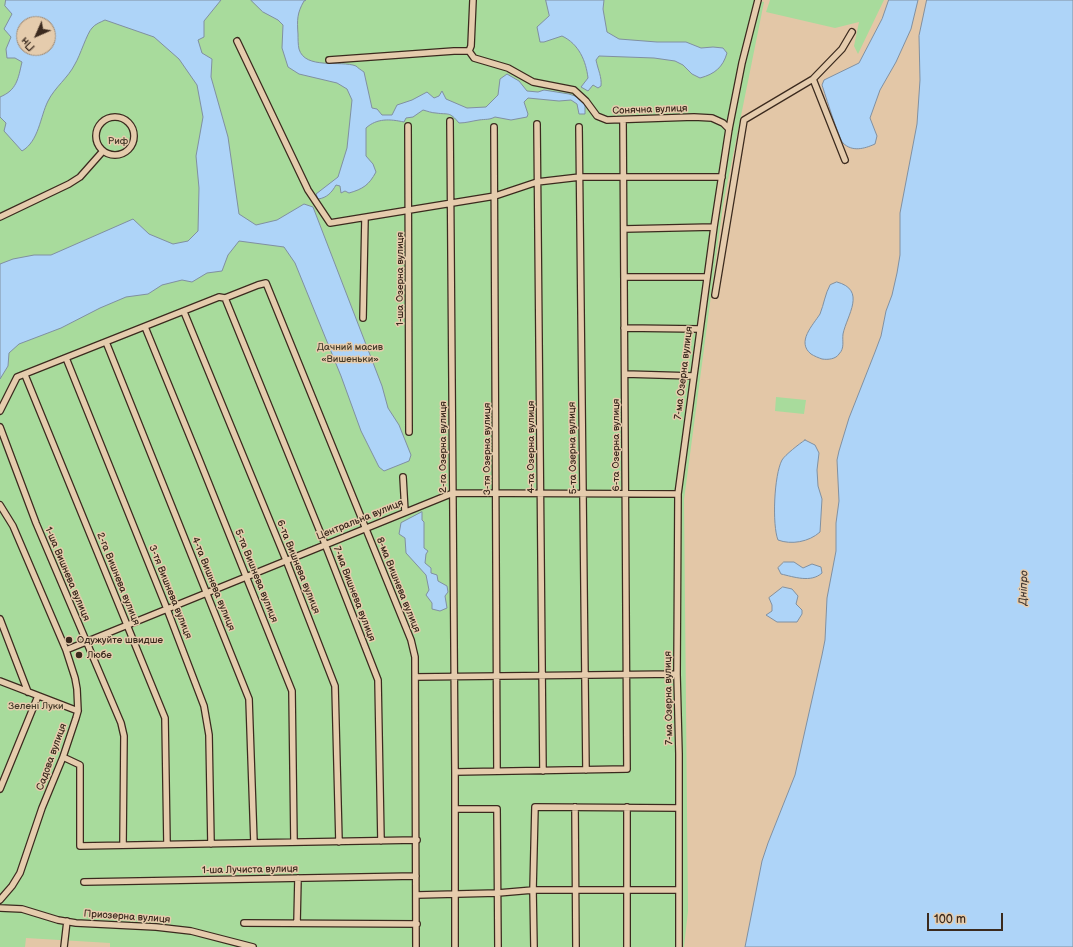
<!DOCTYPE html>
<meta charset="utf-8">
<style>
body{margin:0}
#map{position:relative;width:1073px;height:947px;overflow:hidden;background:#e3c7a7;font-family:"Balsamiq Sans",sans-serif}
canvas{display:block}
.north{position:absolute;left:16px;top:16px;width:40px;height:40px;box-sizing:border-box;background:#e5ccad;border:1px solid #a18b74;border-radius:50%;rotate:225deg;font-size:11px;font-weight:700;line-height:16px;text-align:center;color:#3b2a1e}
.north::after{content:'';display:block;margin:auto;width:14px;height:18px;background:#3b2a1e;clip-path:polygon(50% 0,100% 100%,50% 72%,0 100%)}
.scale{position:absolute;left:927px;top:913px;width:76px;height:18px;box-sizing:border-box;border:2px solid #3b2a1e;border-top:0;padding-left:5px;font-size:12px;line-height:14px;white-space:nowrap;color:#3b2a1e;-webkit-text-stroke:3px #e5ccad;paint-order:stroke}
</style>
<div id="map">
<canvas width="1073" height="947"></canvas>
<div class="north">Пн</div>
<div class="scale">100 m</div>
</div>
<script>
const context = document.querySelector('canvas').getContext('2d');
context.lineJoin = 'round';
function fill(path, color) { context.fillStyle = color; context.fill(path, 'evenodd'); }
function stroke(path, color, width, dash) { context.strokeStyle = color; context.lineWidth = width; context.lineCap = dash ? 'butt' : 'round'; context.setLineDash(dash || []); context.stroke(path); }
function drawText(font, color, halo, rows, align = 'center') {
  context.font = font + ' "Balsamiq Sans",sans-serif'; context.lineWidth = 3; context.setLineDash([]); context.textBaseline = 'middle'; context.strokeStyle = halo; context.fillStyle = color; for (const [text, x, y, turn = 0] of rows) {
    context.save(); context.translate(x, y); context.rotate((+turn || 0) * Math.PI / 180); context.textAlign = isNaN(turn) ? turn : align; if (halo) context.strokeText(text, 0, 0); context.fillText(text, 0, 0); context.restore();
  }
}
fill(new Path2D(`
 M0,0H753L764,2L723,205L684,500L688,911L684,947H110V943L26,938L25,947H0ZM24,24H48V48H24Z
 M770,0H884L858,54L854,46L859,22L835,28L766,12Z
 M776,397L806,400L804,414L775,411Z`), '#a8db9c');
const water = new Path2D(`
 M6,0H221L204,21V37L198,40L202,53L212,59L211,77L228,137L239,214L256,225L277,220L304,204L313,207L382,386L388,408L399,425L411,455L409,461L384,471L379,467L361,431L341,376L295,263L284,247L239,241L228,255L222,271L207,273L192,282L182,280L162,285L148,294L126,297L100,308L61,328L19,344L9,353L8,366L0,379V264L13,259L34,255H51L133,219L149,234L173,244L188,241L198,231L199,188L196,156L203,117L197,85L179,59L154,37L105,20C101,22 95,24 92,28C87,33 80,56 75,64C68,78 55,87 48,101C40,117 39,141 22,151L4,131L6,123L0,117V97C17,90 18,79 22,62L15,58H7L6,49L11,37L4,29L12,14L5,6ZM24,24H48V48H24Z
 M251,0H306L304,1C297,13 297,20 298,34C298,38 298,45 299,49C305,70 341,60 356,66C358,68 361,70 364,72L372,108L377,109L382,115H392L397,105L412,100L427,92L434,98L439,96L442,91L446,99L467,108L486,107L498,95L500,79L507,74L519,81L527,91L538,92L544,90L569,94L581,98L585,106V114H579L577,104L571,100L559,101L528,98L524,102L528,114L527,117L511,120L495,117C489,120 486,119 479,120C472,121 466,123 459,123C449,111 449,115 436,113C432,113 427,111 423,110L413,117L406,118L404,122C390,119 377,118 366,128V156L373,164L376,172C369,185 363,189 349,193L345,191L341,193L340,186L336,185C332,192 327,198 318,199L316,194L338,177L347,148L352,100L347,89L337,83L299,74L288,67L282,48L283,25L278,20L263,12Z
 M546,0H604L603,9L607,32L619,39L657,42H686L701,48L713,47L723,48L727,53C723,67 715,74 700,78L692,74L683,65L675,61L654,58L599,56L596,60C598,70 602,77 601,86L598,88L593,85L588,91L581,87L588,78C586,61 579,44 562,36L544,42H540L537,27L549,16Z
 M889,0H918L911,29L896,62L880,90L870,118L877,136L875,144C864,149 852,152 843,143C839,139 825,94 822,85L824,80L859,63L882,19Z
 M927,0H1073V947H745L762,861L768,843L795,775L822,655L825,640L827,598L836,551V523L839,501L837,460L839,451L849,418L875,352L881,336L886,311L892,295L897,273L900,255V213L917,124L920,80L919,36Z
 M837,282C867,290 847,315 843,334C842,341 845,348 839,354C836,359 828,360 822,359C819,358 814,356 811,354C796,342 813,325 820,314C824,304 825,294 830,285Z
 M805,440L815,445L819,453L817,470L818,486L822,499L820,532C809,542 791,545 778,540C772,525 774,475 782,460C785,455 799,444 805,440Z
 M422,512V520L424,522V548L428,551L426,554L425,563L431,568V573L437,575L438,581L447,586L448,592L445,596L447,608L440,611L432,609V603L426,595L429,590L426,575L406,553L405,538L399,534L401,523Z
 M784,562H794L803,568L812,564L821,567L822,573C811,583 794,577 781,574L778,568Z
 M783,587L792,589L798,596L796,604L802,610V614L797,622H777L766,615L772,611V605L769,598Z`);
fill(water, '#aed4f8');
stroke(water, '#8090a1', 1);
const minor = new Path2D(`
 M237,41L308,190L330,223L495,196L537,182L580,177H722
 M469,51L474,58L508,68L533,82L574,90L586,101L597,116L607,120L694,117L712,118L723,123L729,129
 M469,51L471,46L473,0
 M329,60L454,51H469
 M813,79L845,160
 M96 136a19 19 0 1 1 38 0a19 19 0 1 1-38 0Z
 M450,121L455,772V947
 M537,124L543,771
 M408,126L409,432
 M494,127L497,771
 M579,127L586,770
 M0,217L69,184L80,177L103,151
 M624,229L714,227
 M624,277H707
 M715,295L744,120L813,79L842,49L852,32
 M225,298L325,544L378,680L381,841
 M184,312L286,560L335,686L339,842
 M363,318L365,218
 M145,327L199,459L292,691L294,842
 M624,328L699,329
 M106,342L249,699L254,843
 M66,358L167,609L204,706L209,735L211,844
 M625,374L693,376
 M25,375L165,718L167,844
 M0,411L17,377L219,297L225,298L258,285L266,283L411,640L415,657L416,947
 M0,427L36,523L121,723L124,736L123,845
 M403,477L405,512
 M0,505L13,526L66,650L75,678L77,689L78,711L76,718L63,757L42,808L20,873L12,886L0,900
 M0,619L28,692
 M66,650L453,493L678,494
 M415,677L677,674
 M0,681L78,711
 M63,757L80,765V846L417,840
 M455,772L627,769L623,120
 M0,789L38,696
 M575,807L576,947
 M627,807V947
 M455,809H497L498,947
 M84,882L416,876
 M417,895L498,893L533,890H679
 M0,908L22,909L58,920L76,923L156,927L191,931L253,947
 M244,923L417,924
 M297,923L298,878
 M64,947L67,921
 M534,947L533,890L535,807L679,808
 M679,947V754L677,674L678,494L714,227L729,129L742,63L758,0`);
stroke(minor, '#3b2a1e', 8);
stroke(minor, '#e5ccad', 5.5);
for (const [x, y, r, color] of [
 [69,640,4,"#3b2a1e"],
 [79,655,4,"#3b2a1e"]
]) { const dot = new Path2D(); dot.arc(x, y, r, 0, 2 * Math.PI); context.fillStyle = color; context.fill(dot); stroke(dot, '#e5ccad', 1.5); }
drawText('10px', '#3b2a1e', '#e5ccad', [
 ["Сонячна вулиця",650,110,-2],
 ["1-ша Озерна вулиця",400,279,-90],
 ["7-ма Озерна вулиця",684,373,-83],
 ["6-та Озерна вулиця",616,445,-90],
 ["2-га Озерна вулиця",443,447,-90],
 ["4-та Озерна вулиця",531,447,-90],
 ["5-та Озерна вулиця",573,448,-91],
 ["3-тя Озерна вулиця",487,449,-90],
 ["Центральна вулиця",360,520,-22],
 ["6-та Вишнева вулиця",298,567,68],
 ["1-ша Вишнева вулиця",67,574,67],
 ["5-та Вишнева вулиця",256,576,68],
 ["2-га Вишнева вулиця",118,579,68],
 ["4-та Вишнева вулиця",213,584,68],
 ["8-ма Вишнева вулиця",398,585,68],
 ["3-тя Вишнева вулиця",170,592,68],
 ["7-ма Вишнева вулиця",354,594,69],
 ["7-ма Озерна вулиця",669,698,-91],
 ["Садова вулиця",52,757,-70],
 ["1-ша Лучиста вулиця",250,870,-1],
 ["Приозерна вулиця",127,917,4]
]);
drawText('10px', '#463c2b', '#e5ccad', [
 ["Риф",118,141],
 ["Дачний масив",350,347],
 ["«Вишеньки»",350,359],
 ["Зелені Луки",36,706]
]);
drawText('10px', '#3b2a1e', '#e5ccad', [
 ["Одужуйте швидше",77,640],
 ["Любе",87,655]
], 'left');
drawText('italic 11px', '#463b34', '#e5ccad', [
 ["Дніпро",1024,588,-88]
]);
</script>
